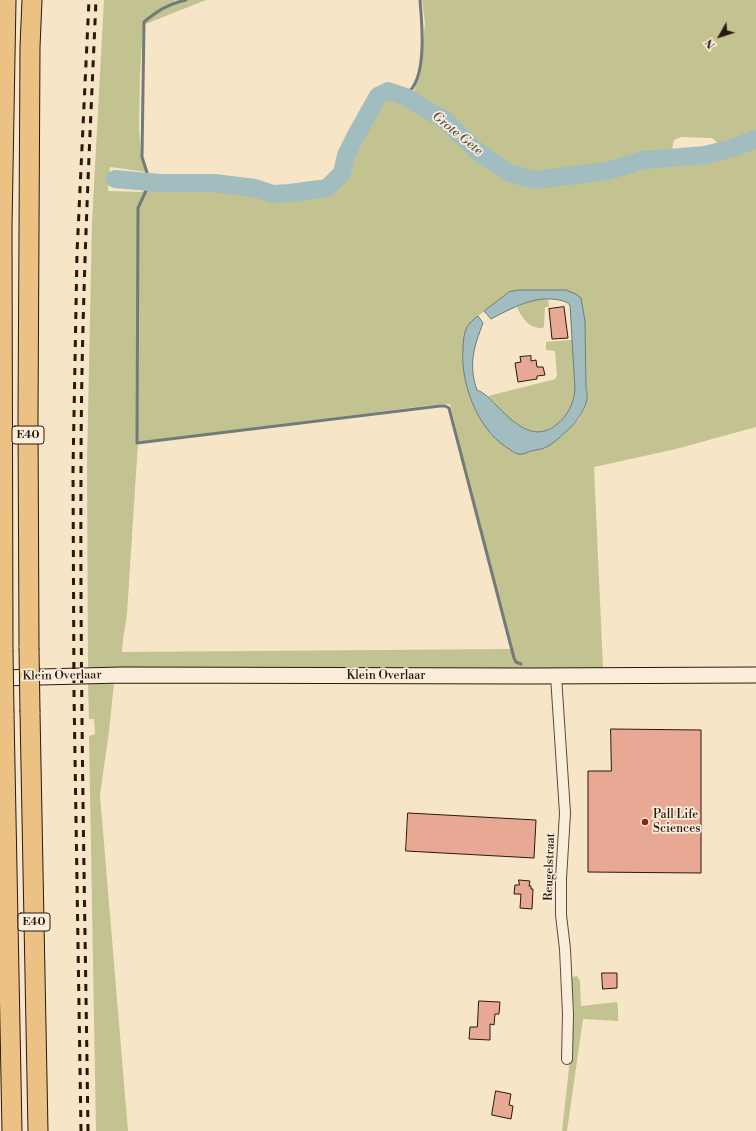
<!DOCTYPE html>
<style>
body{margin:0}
#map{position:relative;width:756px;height:1131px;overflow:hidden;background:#f7e5c7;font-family:"Libre Bodoni",serif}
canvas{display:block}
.north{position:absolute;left:700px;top:16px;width:40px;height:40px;-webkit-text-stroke:3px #faeedb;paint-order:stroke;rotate:231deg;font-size:11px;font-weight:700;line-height:16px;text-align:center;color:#2a180f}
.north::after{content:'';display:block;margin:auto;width:14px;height:18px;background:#2a180f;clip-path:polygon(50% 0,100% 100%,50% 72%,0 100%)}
</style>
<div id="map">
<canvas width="756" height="1131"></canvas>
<div class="north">N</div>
</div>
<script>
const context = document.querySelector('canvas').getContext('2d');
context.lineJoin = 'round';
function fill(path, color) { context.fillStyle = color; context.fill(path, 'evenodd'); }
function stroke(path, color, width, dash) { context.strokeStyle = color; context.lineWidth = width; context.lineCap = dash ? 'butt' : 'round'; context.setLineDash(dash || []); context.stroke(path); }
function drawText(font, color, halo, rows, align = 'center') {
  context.font = font + ' "Libre Bodoni",serif'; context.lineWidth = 3.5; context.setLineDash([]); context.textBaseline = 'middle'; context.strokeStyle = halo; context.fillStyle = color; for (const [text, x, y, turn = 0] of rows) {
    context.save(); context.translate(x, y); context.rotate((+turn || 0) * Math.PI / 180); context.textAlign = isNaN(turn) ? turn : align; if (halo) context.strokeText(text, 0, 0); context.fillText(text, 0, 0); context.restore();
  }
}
fill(new Path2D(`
 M104,0H175V1L177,0H206L143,25L140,74L139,129L141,155L146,172L110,167L108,191L142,192L149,188L157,187H223L240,190L274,199L292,198L321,194L330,190L346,177L350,166V161L355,144L378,104C383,99 385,97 392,98L395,88H401L413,94L419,74L422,53L425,23L422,0H756V131L723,145L718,143L712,138L681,137L674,140L672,149H665L616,163L580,170V181L620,173L651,164L688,160L695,162L713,159L756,142V427L676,449L594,467L603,668L88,667L87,463L92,222ZM519,290H566L585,321L586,388L588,392L584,409L579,419L567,430L548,446L513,452L491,434L478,415L471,400L466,382L462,356L467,326L478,316L501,298L509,292ZM450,404L476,511L511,649L122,652L123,640L127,614L138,442L432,405Z
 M548,299L549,307H545L544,326L543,328C529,329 522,318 517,307L532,300Z
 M572,340C573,356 578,386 573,401C571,410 565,417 558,423C553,427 545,432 539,432C522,435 498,408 488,396L552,380L555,379L557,375L555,351L546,350V342Z
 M88,683H114L109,731L100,795L128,1131H96L89,736L95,734L94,719H89Z
 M577,976L580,981L581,1006L617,1002L618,1007V1021L583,1019L567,1131H562L574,1023V1008L570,987L571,977Z`), '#c3c291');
const water = new Path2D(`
 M519,290H566L576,294L581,298L585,321L586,388C591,401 580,417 572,426C565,432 556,442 548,446C544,449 536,450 531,451C528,452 523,455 519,454C515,454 510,449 506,447C477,428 460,382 463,348C463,341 464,333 467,327C469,323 474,319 478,316L483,323C474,347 468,364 477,390C485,393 490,399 496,405C513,422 533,443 556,425C568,415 573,405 575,390L570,305C567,302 564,301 559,300C535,295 512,308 491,319L484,311L509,292Z`);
fill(water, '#a1bdbf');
stroke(water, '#717b79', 1);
stroke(new Path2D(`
 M186,0C168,4 157,11 144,22L142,157L150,182L138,208L137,443L440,406H445L449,408L514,658L516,662L521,664
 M406,97C408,93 411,90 413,87C426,67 422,23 420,0`), '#717b79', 3);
stroke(new Path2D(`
 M115,179L160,183H214L255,188L273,194L290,193L327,188L342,173L346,155L355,137L378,96L388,91L406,97L446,121L478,152L509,173L535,180L607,171L644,160L705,155L733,148L756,139`), '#a1bdbf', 18);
const building = new Path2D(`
 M564,307L568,338L552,339L549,309Z
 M531,356V361L536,360L537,367H543L545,375L537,376V379L518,382L515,363L521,362L520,357Z
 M611,729L701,730V873L588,872V771H611Z
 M408,813L536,820L534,858L406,851Z
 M519,880L530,881L529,886H531V889H533L532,909L520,908L521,894H514L515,885H519Z
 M602,973H617V988L603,989Z
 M479,1001L500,1002L499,1014H495L494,1025L490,1024V1040L469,1039L470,1027H477Z
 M496,1091L511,1094L509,1105L513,1106L511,1119L492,1115Z`);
fill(building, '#e7a994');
stroke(building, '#2a180f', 1);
const street = new Path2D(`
 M556,676L565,813L561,879V915L565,949L568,1014L567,1059`);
const secondary = new Path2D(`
 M0,678L122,675L530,676L756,675`);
const highway = new Path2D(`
 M29,648L28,417L30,47L32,0
 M3,650L2,227L6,0
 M30,712L38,1131
 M4,713L12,1131`);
stroke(street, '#5d4b3d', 12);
stroke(secondary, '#2a180f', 17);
stroke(highway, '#2a180f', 21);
stroke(street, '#faeedb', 10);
stroke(secondary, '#faeedb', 15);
stroke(highway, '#ecc284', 19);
stroke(new Path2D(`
 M81,1131L74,694L73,470L77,253L89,0
 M88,1131C85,911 80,691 81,472C81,314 89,157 96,0`), '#2a180f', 3, [7, 7]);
const highwayBridge = new Path2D(`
 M29,648L30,712
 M3,650L4,713`);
stroke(highwayBridge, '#2a180f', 21, []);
stroke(highwayBridge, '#ecc284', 19);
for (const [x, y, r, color] of [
 [645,822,4,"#8f2418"]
]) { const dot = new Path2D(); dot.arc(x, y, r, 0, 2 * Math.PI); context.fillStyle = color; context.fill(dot); stroke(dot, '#faeedb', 1.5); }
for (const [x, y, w] of [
 [28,435,32],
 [34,922,32]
]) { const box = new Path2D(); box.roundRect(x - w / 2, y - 9, w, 18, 3); context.fillStyle = '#faeedb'; context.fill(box); stroke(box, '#2a180f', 1); }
drawText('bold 11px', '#2a180f', null, [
 ["E40",28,435],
 ["E40",34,922]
]);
drawText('12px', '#2a180f', '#faeedb', [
 ["Klein Overlaar",62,676,-1],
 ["Klein Overlaar",386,676],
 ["Reugelstraat",550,867,-88]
]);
drawText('12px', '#2a180f', '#faeedb', [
 ["Pall Life",653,815],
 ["Sciences",653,829]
], 'left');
drawText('italic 13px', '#54524d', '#faeedb', [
 ["Grote Gete",457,134,39]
]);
</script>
